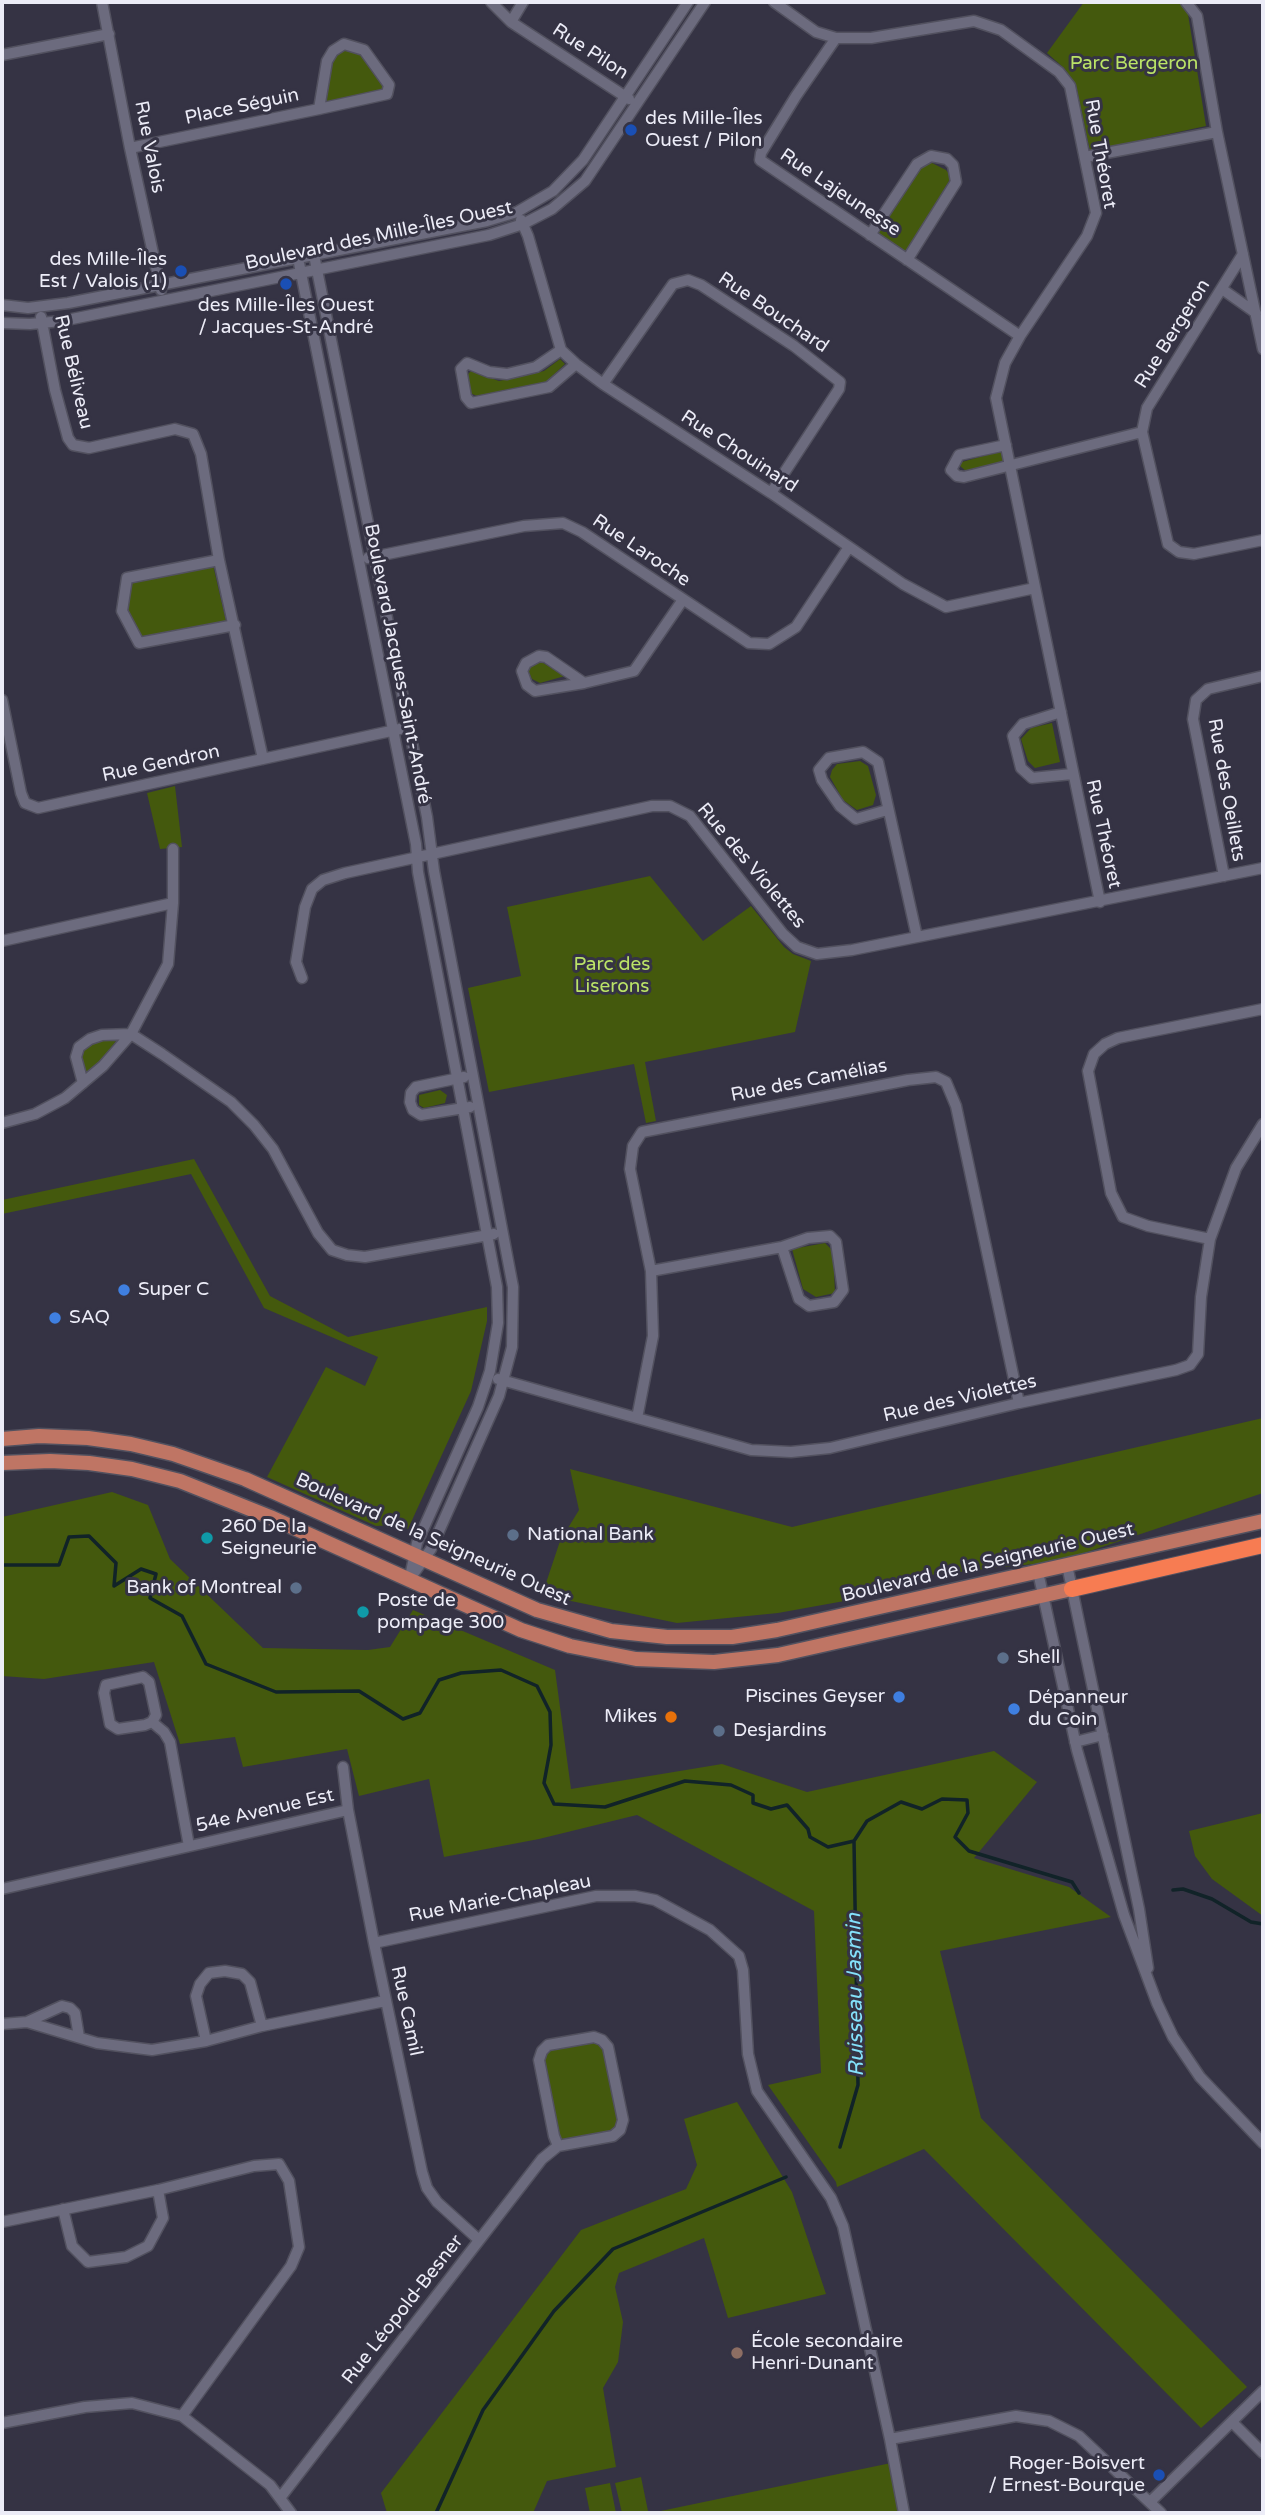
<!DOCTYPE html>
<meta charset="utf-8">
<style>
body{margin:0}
#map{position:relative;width:1265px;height:2515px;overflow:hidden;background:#353344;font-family:"Varela Round",sans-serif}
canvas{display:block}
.frame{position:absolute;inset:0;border:4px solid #ececf7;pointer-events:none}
</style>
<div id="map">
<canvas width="1265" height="2515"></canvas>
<div class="frame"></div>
</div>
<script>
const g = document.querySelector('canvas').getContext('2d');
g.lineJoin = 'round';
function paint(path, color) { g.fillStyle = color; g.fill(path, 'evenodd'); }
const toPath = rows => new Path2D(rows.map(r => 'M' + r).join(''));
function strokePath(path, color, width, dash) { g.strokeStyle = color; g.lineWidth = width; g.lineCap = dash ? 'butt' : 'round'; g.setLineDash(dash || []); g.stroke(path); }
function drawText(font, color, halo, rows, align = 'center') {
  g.font = font + ' "Varela Round",sans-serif'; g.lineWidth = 6; g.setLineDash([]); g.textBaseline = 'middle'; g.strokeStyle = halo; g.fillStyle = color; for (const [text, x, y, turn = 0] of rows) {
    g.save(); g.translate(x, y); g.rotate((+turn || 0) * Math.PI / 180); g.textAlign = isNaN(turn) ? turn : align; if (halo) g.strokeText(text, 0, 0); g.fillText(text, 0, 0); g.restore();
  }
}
paint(toPath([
 [1084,2,1182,2,1187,8,1206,126,1090,151,1076,85,1064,68,1047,53],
 [343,47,363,53,384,84,383,90,326,103,331,61],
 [930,162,946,170,950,175,949,181,906,252,878,233,919,168],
 [560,359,565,364,546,382,477,396,470,393,467,375,471,371,499,381,544,371],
 [1001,451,1004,461,966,471,960,466,962,462],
 [213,565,226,621,142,638,126,610,131,582],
 [540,661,565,676,540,683,532,679,528,670,532,665],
 [1052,723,1060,762,1035,768,1028,761,1021,739,1031,728],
 [860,761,868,766,876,795,873,805,857,810,843,800,830,777,832,770,837,764],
 [175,786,182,847,160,849,147,793],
 [650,876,703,941,751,906,784,947,793,954,811,961,795,1032,645,1062,656,1121,646,1123,634,1064,489,1092,468,988,521,976,507,907],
 [119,1037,100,1062,85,1077,79,1056,83,1049,90,1043],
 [440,1090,447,1095,445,1103,424,1108,419,1105,419,1095],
 [194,1159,270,1296,348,1337,487,1307,487,1321,471,1391,408,1529,395,1525,376,1526,267,1477,326,1367,365,1386,378,1357,264,1308,191,1174,2,1214,2,1200],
 [825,1243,833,1251,835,1293,816,1297,803,1289,792,1249],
 [1263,1418,1263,1493,1087,1552,1052,1562,930,1575,872,1596,778,1613,677,1623,542,1595,560,1541,579,1510,570,1469,792,1527],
 [112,1492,148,1505,170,1559,263,1648,368,1650,390,1647,413,1610,555,1670,571,1789,722,1764,807,1792,994,1751,1037,1782,974,1858,1069,1887,1111,1917,940,1951,981,2118,1247,2387,1201,2428,924,2149,837,2187,836,2182,768,2085,821,2073,814,1911,637,1815,539,1839,444,1857,429,1779,359,1796,347,1749,243,1767,235,1737,180,1744,154,1662,44,1679,2,1676,2,1517],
 [1263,1813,1263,1916,1212,1879,1195,1856,1189,1831],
 [602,2040,620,2130,558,2146,542,2051],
 [737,2102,792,2192,826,2294,728,2318,704,2238,619,2273,615,2287,623,2322,618,2362,603,2388,616,2467,547,2481,533,2513,387,2513,381,2493,581,2230,686,2189,697,2165,684,2119],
 [891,2463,902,2513,651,2513],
 [641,2477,648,2511,622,2513,615,2483],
 [610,2483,616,2513,590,2513,585,2488]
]), '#44590d');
strokePath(toPath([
 [2,1565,59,1565,69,1537,89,1536,116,1563,114,1586,141,1569,156,1574,150,1598,182,1616,206,1664,276,1692,359,1691,403,1719,420,1713,439,1680,461,1673,501,1670,537,1686,550,1712,551,1745,544,1783,554,1804,605,1807,685,1781,731,1785,753,1795,753,1803,771,1809,787,1805,808,1829,810,1837,828,1847,854,1841,867,1821,901,1802,922,1809,942,1799,967,1800,968,1813,955,1837,969,1851,1072,1882,1079,1893],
 [1173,1890,1183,1889,1212,1899,1251,1922,1263,1924],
 [840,2147,858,2085,854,1841],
 [436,2513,483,2410,554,2311,613,2249,786,2177]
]), '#112328', 3.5);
const minor = toPath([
 [102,2,130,148,161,290],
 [491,2,511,22,629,99],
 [774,2,816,32,836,38,871,38,974,21,1001,30,1059,72,1070,86,1096,213,1087,236,1020,336,1005,363,996,398,1100,902],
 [1186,2,1197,16,1217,132,1263,349],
 [511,22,523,2],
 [836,38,796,96,761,153,760,160,1020,336],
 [2,55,109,34],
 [130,148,319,109,387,94,389,85,364,50,344,44,333,51,327,61,319,109],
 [1085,157,1217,132],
 [521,220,528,236,561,350,576,364,603,384,771,493,903,584,946,607,1035,588],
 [870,235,917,164,931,156,947,159,953,165,956,182,907,260],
 [1243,254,1147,408,1142,432,1168,544,1179,552,1194,554,1263,540],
 [314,255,427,817,434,871,513,1287,512,1347,499,1396,431,1549,409,1580],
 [298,258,416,844,418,872,497,1287,498,1323,490,1371,478,1407,417,1543,410,1577],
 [1222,289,1256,313],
 [2,305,28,308,68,303,487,221,517,212,553,191,583,160,688,2],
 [41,317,55,390,68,438,73,445,89,448,175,429,193,434,201,454,219,560,263,759],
 [2,323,30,324,62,321,489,235,523,224,552,209,585,181,705,2],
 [561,350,536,367,507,374,489,372,467,363,461,369,466,397,471,403,549,387,576,364],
 [603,384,673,284,688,280,701,285,794,346,840,382,839,389,771,493],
 [1006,445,959,455,951,470,957,476,964,477,1142,432],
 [368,558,524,526,563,523,582,532,749,643,769,644,796,627,849,547],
 [219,560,127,578,122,611,139,643,235,625],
 [584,683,546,657,539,656,526,663,522,671,527,685,535,691,584,683,634,671,682,601],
 [2,700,21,793,25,803,38,808,400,729],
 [1061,712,1023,724,1013,736,1021,768,1032,778,1072,774],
 [887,810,856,819,840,806,822,780,819,770,829,758,863,752,878,762,917,937],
 [1224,876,1193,719,1196,700,1208,689,1263,676],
 [2,941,173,903],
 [302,978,296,962,305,907,312,889,323,880,345,873,652,806,670,806,690,816,783,934,797,947,817,954,852,950,1263,868],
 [464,1077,416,1087,411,1093,410,1102,413,1110,421,1115,470,1107],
 [83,1083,76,1057,79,1047,90,1039,102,1035,131,1034,162,1054,231,1102,254,1125,273,1149,318,1233,332,1250,347,1255,365,1257,494,1234],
 [2,1123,35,1114,65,1098,103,1066,131,1034,168,964,173,903,173,849],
 [1210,1239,1148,1226,1123,1217,1111,1193,1088,1071,1094,1054,1105,1044,1118,1038,1263,1009],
 [651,1271,782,1247,808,1238,830,1236,836,1242,843,1290,834,1302,809,1306,799,1299,782,1247],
 [498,1379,751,1450,791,1452,830,1448,1019,1403,1176,1370,1190,1365,1198,1354,1201,1297,1210,1239,1236,1168,1263,1124],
 [637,1418,653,1336,651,1271,630,1169,633,1146,642,1132,908,1080,936,1077,946,1082,956,1106,1019,1403],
 [1067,1565,1139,1909,1148,1968],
 [1038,1572,1077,1750,1124,1915,1157,2003,1173,2037,1200,2077,1263,2143],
 [143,1677,149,1682,156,1715,152,1722,145,1725,118,1729,110,1724,104,1693,106,1685,143,1677],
 [152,1722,164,1732,170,1742,189,1846],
 [1075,1742,1103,1735],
 [343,1767,348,1810,374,1943,422,2172,427,2188,437,2202,479,2240],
 [2,1889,348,1810],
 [374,1943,596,1896,635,1896,655,1900,710,1930,739,1956,743,1970,748,2054,757,2091,831,2198,843,2226,890,2439,904,2513],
 [27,2022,62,2006,70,2008,75,2013,79,2037],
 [2,2024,27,2022,97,2043,152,2050,206,2041,262,2026,385,2001],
 [594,2037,602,2040,608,2047,623,2120,620,2130,613,2136,558,2146,554,2136,539,2060,542,2051,548,2045,594,2037],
 [206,2041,196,1996,200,1984,209,1973,225,1971,242,1974,250,1982,262,2026],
 [63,2209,72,2246,88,2262,126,2257,148,2246,163,2218,158,2190],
 [2,2222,158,2190,254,2166,279,2164,289,2181,299,2247,291,2266,182,2416],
 [1232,2422,1263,2453],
 [2,2423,85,2407,132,2403,182,2416,270,2485,291,2513],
 [890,2439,1016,2416,1049,2421,1079,2436,1161,2513],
 [280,2498,542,2159,558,2146],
 [1150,2502,1263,2391]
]);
const major = toPath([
 [2,1439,39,1436,88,1438,131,1444,173,1454,245,1479,537,1610,611,1631,667,1637,732,1637,777,1630,1263,1521],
 [2,1463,50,1461,89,1463,132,1469,180,1481,270,1517,521,1630,570,1646,636,1659,714,1662,778,1655,1072,1589]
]);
const highway = toPath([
 [1072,1589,1263,1545]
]);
strokePath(minor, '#52515f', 13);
strokePath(major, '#52515f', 17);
strokePath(highway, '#52515f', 18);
strokePath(minor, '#6c6b7e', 10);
strokePath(major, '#bf7564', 14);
strokePath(highway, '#f77c52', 16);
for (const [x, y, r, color] of [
 [631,130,7,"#1a4fb4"],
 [181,271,7,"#1a4fb4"],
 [286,284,7,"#1a4fb4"],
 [124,1290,7,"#3f7fe0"],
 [55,1318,7,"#3f7fe0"],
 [513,1535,7,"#5c6f8a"],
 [207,1538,7,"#0f9aa8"],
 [296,1588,7,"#5c6f8a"],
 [363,1612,7,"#0f9aa8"],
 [1003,1658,7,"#5c6f8a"],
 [899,1697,7,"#3f7fe0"],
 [1014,1709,7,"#3f7fe0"],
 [671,1717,7,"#e8710a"],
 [719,1731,7,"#5c6f8a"],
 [737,2353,7,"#8d6e63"],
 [1159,2475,7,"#1a4fb4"]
]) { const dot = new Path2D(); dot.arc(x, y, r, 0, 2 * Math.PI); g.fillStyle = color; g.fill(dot); strokePath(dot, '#353344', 2.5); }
drawText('19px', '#ececf7', '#353344', [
 ["Rue Pilon",590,52,33],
 ["Place Séguin",242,107,-12],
 ["Rue Valois",149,147,79],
 ["Rue Théoret",1100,154,80],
 ["Rue Lajeunesse",840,193,34],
 ["Boulevard des Mille-Îles Ouest",379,236,-12],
 ["Rue Bouchard",773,313,34],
 ["Rue Bergeron",1173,334,-58],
 ["Rue Béliveau",73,372,77],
 ["Rue Chouinard",739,452,33],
 ["Rue Laroche",641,551,34],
 ["Boulevard Jacques-Saint-André",397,664,79],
 ["Rue Gendron",161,764,-12],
 ["Rue des Oeillets",1226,790,80],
 ["Rue Théoret",1103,834,78],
 ["Rue des Violettes",751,866,50],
 ["Rue des Camélias",809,1081,-11],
 ["Rue des Violettes",960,1399,-13],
 ["Boulevard de la Seigneurie Ouest",433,1540,24],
 ["Boulevard de la Seigneurie Ouest",988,1563,-13],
 ["54e Avenue Est",265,1811,-13],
 ["Rue Marie-Chapleau",500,1899,-11],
 ["Rue Camil",406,2011,78],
 ["Rue Léopold-Besner",403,2310,-52]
]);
drawText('19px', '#bbe367', '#353344', [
 ["Parc Bergeron",1134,64],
 ["Parc des",612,965],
 ["Liserons",612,987]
]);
drawText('19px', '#ececf7', '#353344', [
 ["des Mille-Îles",645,119],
 ["Ouest / Pilon",645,141],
 ["des Mille-Îles",167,260,"right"],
 ["Est / Valois (1)",167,282,"right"],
 ["des Mille-Îles Ouest",286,306,"center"],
 ["/ Jacques-St-André",286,328,"center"],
 ["Super C",138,1290],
 ["SAQ",69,1318],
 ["260 De la",221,1527],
 ["Seigneurie",221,1549],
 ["National Bank",527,1535],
 ["Bank of Montreal",282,1588,"right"],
 ["Poste de",377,1601],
 ["pompage 300",377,1623],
 ["Shell",1017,1658],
 ["Piscines Geyser",885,1697,"right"],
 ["Dépanneur",1028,1698],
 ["du Coin",1028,1720],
 ["Mikes",657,1717,"right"],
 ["Desjardins",733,1731],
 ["École secondaire",751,2342],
 ["Henri-Dunant",751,2364],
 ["Roger-Boisvert",1145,2464,"right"],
 ["/ Ernest-Bourque",1145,2486,"right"]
], 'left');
drawText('italic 21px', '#84e1fa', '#353344', [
 ["Ruisseau Jasmin",856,1995,-91]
]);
</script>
